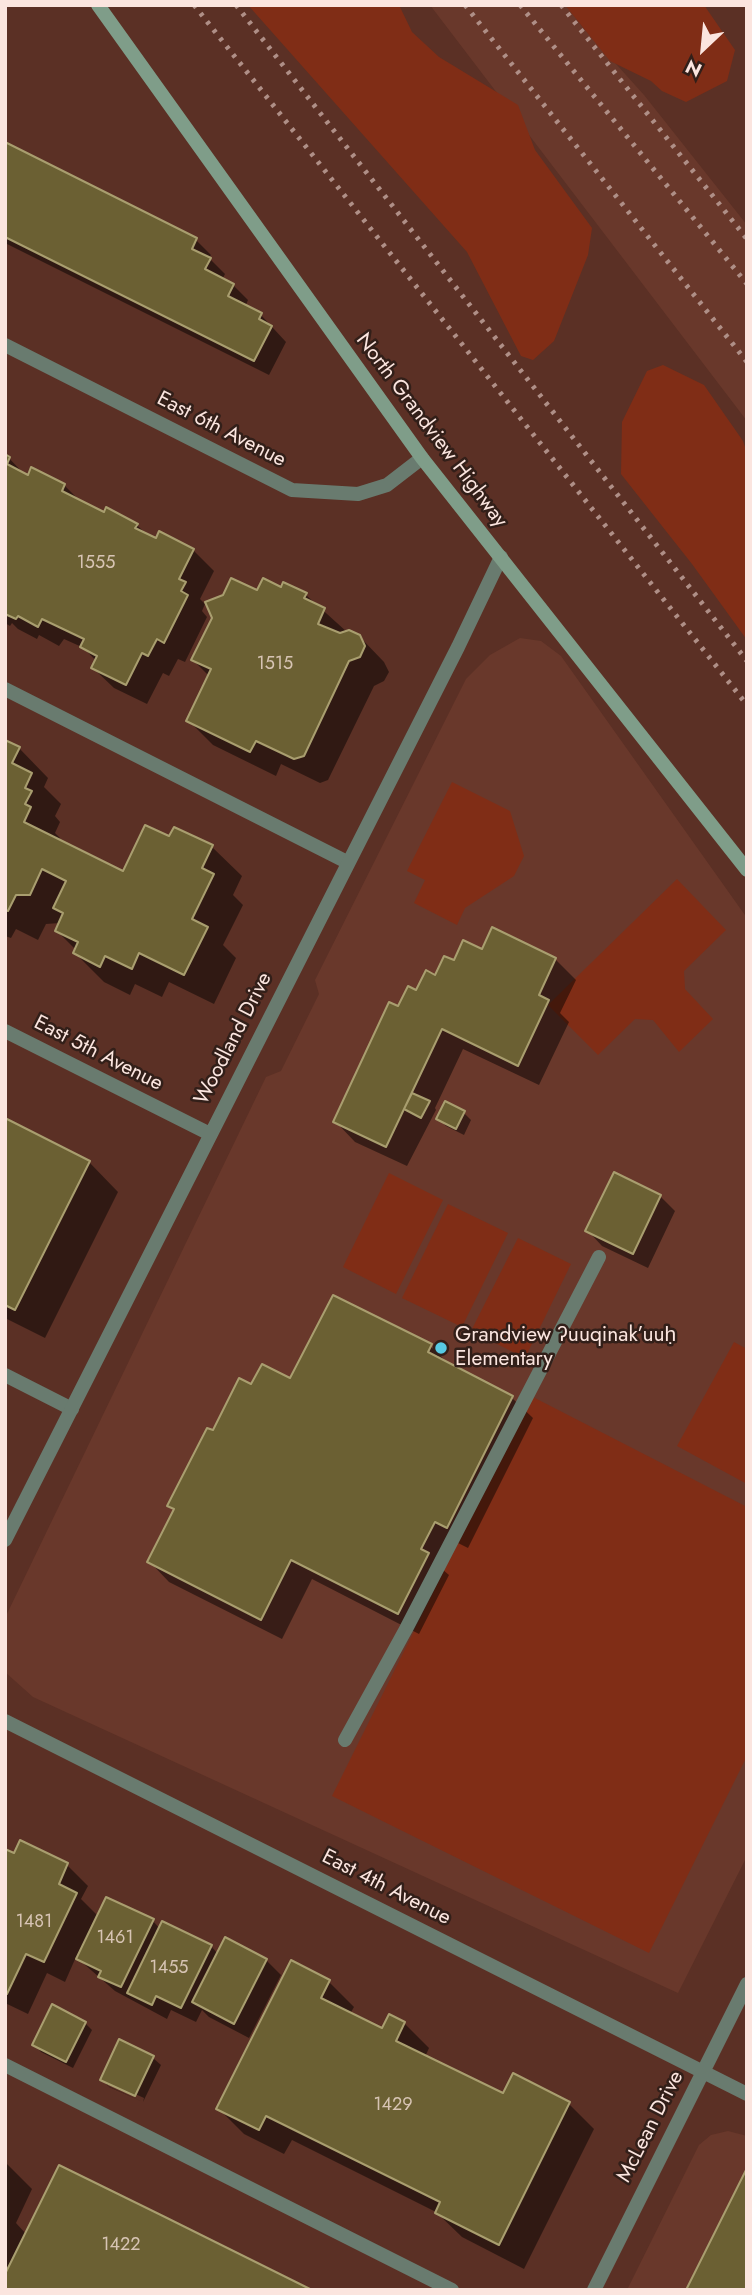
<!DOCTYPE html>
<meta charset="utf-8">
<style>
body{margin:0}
#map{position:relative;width:752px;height:2295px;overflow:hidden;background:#5b3025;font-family:Jost,sans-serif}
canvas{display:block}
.frame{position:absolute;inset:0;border:7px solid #fbe5df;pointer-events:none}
.north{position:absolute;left:668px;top:14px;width:70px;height:70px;-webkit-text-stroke:5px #321f19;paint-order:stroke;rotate:206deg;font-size:19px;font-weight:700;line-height:28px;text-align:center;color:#fbe5df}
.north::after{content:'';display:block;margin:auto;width:24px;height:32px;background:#fbe5df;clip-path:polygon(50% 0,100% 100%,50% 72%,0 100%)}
</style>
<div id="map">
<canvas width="752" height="2295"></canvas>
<div class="frame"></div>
<div class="north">N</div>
</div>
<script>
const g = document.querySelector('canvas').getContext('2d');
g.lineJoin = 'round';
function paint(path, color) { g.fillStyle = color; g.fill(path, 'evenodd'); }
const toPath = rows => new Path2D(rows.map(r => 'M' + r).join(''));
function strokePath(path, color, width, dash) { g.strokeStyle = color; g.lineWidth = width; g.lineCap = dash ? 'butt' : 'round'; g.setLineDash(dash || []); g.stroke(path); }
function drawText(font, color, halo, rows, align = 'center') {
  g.font = font + ' Jost,sans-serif'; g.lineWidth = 5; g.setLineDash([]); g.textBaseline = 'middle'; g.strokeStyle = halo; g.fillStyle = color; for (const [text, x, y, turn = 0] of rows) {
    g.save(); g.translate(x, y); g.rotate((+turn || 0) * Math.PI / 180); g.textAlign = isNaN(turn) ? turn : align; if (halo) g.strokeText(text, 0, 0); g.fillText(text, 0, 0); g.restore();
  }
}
paint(toPath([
 [430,5,566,5,581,25,644,95,747,225,747,421],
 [520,638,541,641,561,656,747,918,747,1856,678,1993,33,1697,5,1672,5,1618,266,1077,281,1071,319,994,315,980,466,679,490,655],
 [728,2131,747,2136,747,2290,627,2290,699,2145,711,2135]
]), '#69382b');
paint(toPath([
 [248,5,399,5,412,32,439,57,518,105,535,150,592,228,588,255,554,341,533,360,521,356,467,252],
 [565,5,704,5,735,50,727,81,686,102,662,91,651,81,610,61],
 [663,365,704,385,743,441,747,453,747,640,692,564,621,474,622,422,647,371],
 [452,782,510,811,524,856,514,876,465,908,457,925,414,903,425,880,407,871],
 [677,879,726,930,684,971,685,989,713,1019,679,1052,653,1020,635,1019,598,1055,548,1005],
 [389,1173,443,1200,396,1294,343,1267],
 [448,1204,508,1233,462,1327,402,1298],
 [518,1238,571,1264,525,1358,471,1331],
 [734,1342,747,1349,747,1484,677,1446],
 [531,1396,747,1507,747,1756,649,1953,332,1796]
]), '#802d16');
paint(toPath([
 [5,144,196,240,211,255,209,258,225,274,222,280,233,285,248,300,245,307,261,315,286,342,269,375,5,243],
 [5,454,28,478,64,485,83,504,137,525,147,535,193,550,214,571,200,599,205,604,202,611,207,617,185,662,178,659,169,676,163,673,147,704,114,688,93,668,96,661,84,648,64,639,59,646,39,635,37,639,18,629,12,623,10,626,5,623],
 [281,589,306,595,347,632,359,636,384,662,389,672,384,681,374,686,328,780,320,783,281,764,276,776,213,745,188,720,209,676,193,660,258,592],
 [5,742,19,748,48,778,44,787,61,804,55,816,60,822,55,833,60,838,58,841,124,873,170,839,175,829,212,847,242,876,233,895,243,905,223,945,236,958,214,1004,169,982,162,997,135,984,130,995,104,982,75,953,76,950,57,931,60,923,46,924,38,940,16,929,11,938,5,936],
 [483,951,555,959,576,980,560,1013,569,1022,539,1085,463,1049,435,1108,436,1110,407,1166,355,1142,335,1121,399,1009,455,963],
 [464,1113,471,1120,464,1135,446,1126,439,1119],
 [5,1120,89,1162,118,1192,45,1338,5,1318],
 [660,1196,675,1211,648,1268,602,1246,588,1231],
 [430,1346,451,1366,512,1398,533,1418,468,1548,456,1542,442,1569,449,1575,419,1634,312,1579,282,1639,169,1582,149,1561,175,1511,169,1506,214,1432,252,1386,291,1381],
 [5,1850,15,1855,67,1865,88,1886,81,1899,98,1916,153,1921,160,1929,211,1946,218,1954,266,1960,281,1975,249,2038,209,2017,202,2010,196,2022,171,2010,167,2019,115,1991,76,1957,65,1982,47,1973,28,2014,5,2003],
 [329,1982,354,2007,350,2014,382,2031,390,2016,404,2023,429,2048,425,2057,503,2096,514,2076,569,2104,594,2129,524,2269,462,2237,436,2212,292,2140,284,2154,244,2134,219,2109],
 [85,2023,92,2030,73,2068,41,2052,34,2044],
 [120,2042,153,2058,161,2065,143,2102,109,2087,102,2079],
 [108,2082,144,2098,143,2102,108,2086],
 [5,2162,32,2189,16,2223,27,2235,5,2290]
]), '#0007');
const building = toPath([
 [5,142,197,238,192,249,211,258,205,269,234,284,228,296,262,313,259,319,272,326,254,361,5,237,5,142],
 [5,454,10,457,7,464,28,475,31,467,65,484,62,491,104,512,106,507,138,524,135,528,156,538,159,531,194,549,179,579,186,582,181,591,188,595,164,643,157,639,148,656,142,653,126,685,91,668,97,656,80,647,84,639,42,619,38,627,18,616,16,619,5,614,5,454],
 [231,578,257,590,263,578,281,587,283,582,307,593,304,598,325,608,318,624,340,633,349,630,360,635,365,646,360,657,349,661,304,756,294,759,256,741,250,752,186,721,211,669,191,660,212,618,205,602,223,595,231,578],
 [5,740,20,747,12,763,32,773,25,788,32,791,25,804,31,807,24,822,123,871,145,825,169,836,174,827,213,845,202,868,214,874,192,919,208,927,184,975,139,953,132,969,105,956,100,967,73,953,78,942,55,931,63,913,53,908,66,881,42,869,30,895,16,895,8,911,5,910,5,740],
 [492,927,556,958,539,995,549,1000,518,1066,442,1029,386,1147,333,1122,389,1002,398,1006,408,986,416,990,426,970,435,975,444,956,454,960,463,940,482,949,492,927],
 [412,1093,430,1101,421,1118,404,1109,412,1093],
 [445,1101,465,1111,456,1129,436,1119,445,1101],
 [5,1118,90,1161,15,1310,5,1305,5,1118],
 [614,1172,661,1195,633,1254,585,1231,614,1172],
 [333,1295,432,1344,428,1352,513,1396,447,1528,435,1522,421,1549,429,1553,398,1614,291,1560,261,1620,147,1562,174,1509,167,1506,207,1428,213,1430,239,1378,251,1384,262,1364,290,1378,333,1295],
 [20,1840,68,1863,59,1884,77,1893,44,1962,26,1954,7,1994,5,1994,5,1849,14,1853,20,1840],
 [106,1897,154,1919,121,1987,98,1977,101,1971,76,1959,106,1897],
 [162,1921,212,1945,181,2008,156,1996,152,2005,127,1993,162,1921],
 [225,1937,267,1959,234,2024,192,2002,225,1937],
 [291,1960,330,1980,321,1998,382,2028,389,2014,405,2022,396,2041,503,2093,513,2073,570,2102,499,2245,435,2213,440,2202,266,2116,259,2130,216,2109,291,1960],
 [52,2004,86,2022,66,2062,32,2045,52,2004],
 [119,2039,154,2056,135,2096,100,2080,119,2039],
 [59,2165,165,2217,312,2290,5,2290,5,2274,59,2165],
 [747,2168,747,2290,686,2290,747,2168]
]);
paint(building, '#6b6033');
strokePath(building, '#a99e6f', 2);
strokePath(toPath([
 [5,689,347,862],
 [5,1375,72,1409],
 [345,1740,406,1629,599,1257],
 [5,2065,452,2290]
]), '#697b6f', 14);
strokePath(toPath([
 [5,345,292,490,358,494,387,485,422,458],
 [5,1031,210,1134],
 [5,1540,458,647,501,557],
 [5,1721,747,2094],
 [594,2290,747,1984]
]), '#697b6f', 14);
strokePath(toPath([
 [98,5,422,458,747,870]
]), '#7f9d89', 14);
strokePath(toPath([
 [194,5,747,705],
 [236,5,747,661],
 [465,5,747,362],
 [520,5,747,284],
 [561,5,747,239]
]), '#af8f87', 5, [3.5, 7]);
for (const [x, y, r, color] of [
 [441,1348,7,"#58c9e3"]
]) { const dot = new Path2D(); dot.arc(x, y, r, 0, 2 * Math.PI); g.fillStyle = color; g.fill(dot); strokePath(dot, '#321f19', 2.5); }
drawText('18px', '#d7c4b4', null, [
 ["1555",96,564],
 ["1515",275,665],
 ["1481",34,1923],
 ["1461",115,1939],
 ["1455",169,1969],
 ["1429",393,2106],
 ["1422",121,2246]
]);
drawText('21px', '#fbe5df', '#321f19', [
 ["East 6th Avenue",221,430,27],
 ["North Grandview Highway",431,431,53],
 ["Woodland Drive",234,1039,-63],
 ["East 5th Avenue",98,1054,27],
 ["East 4th Avenue",386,1888,27],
 ["McLean Drive",651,2127,-63]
]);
drawText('21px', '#fbe5df', '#321f19', [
 ["Grandview ʔuuqinak’uuḥ",455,1336],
 ["Elementary",455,1360]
], 'left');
</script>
